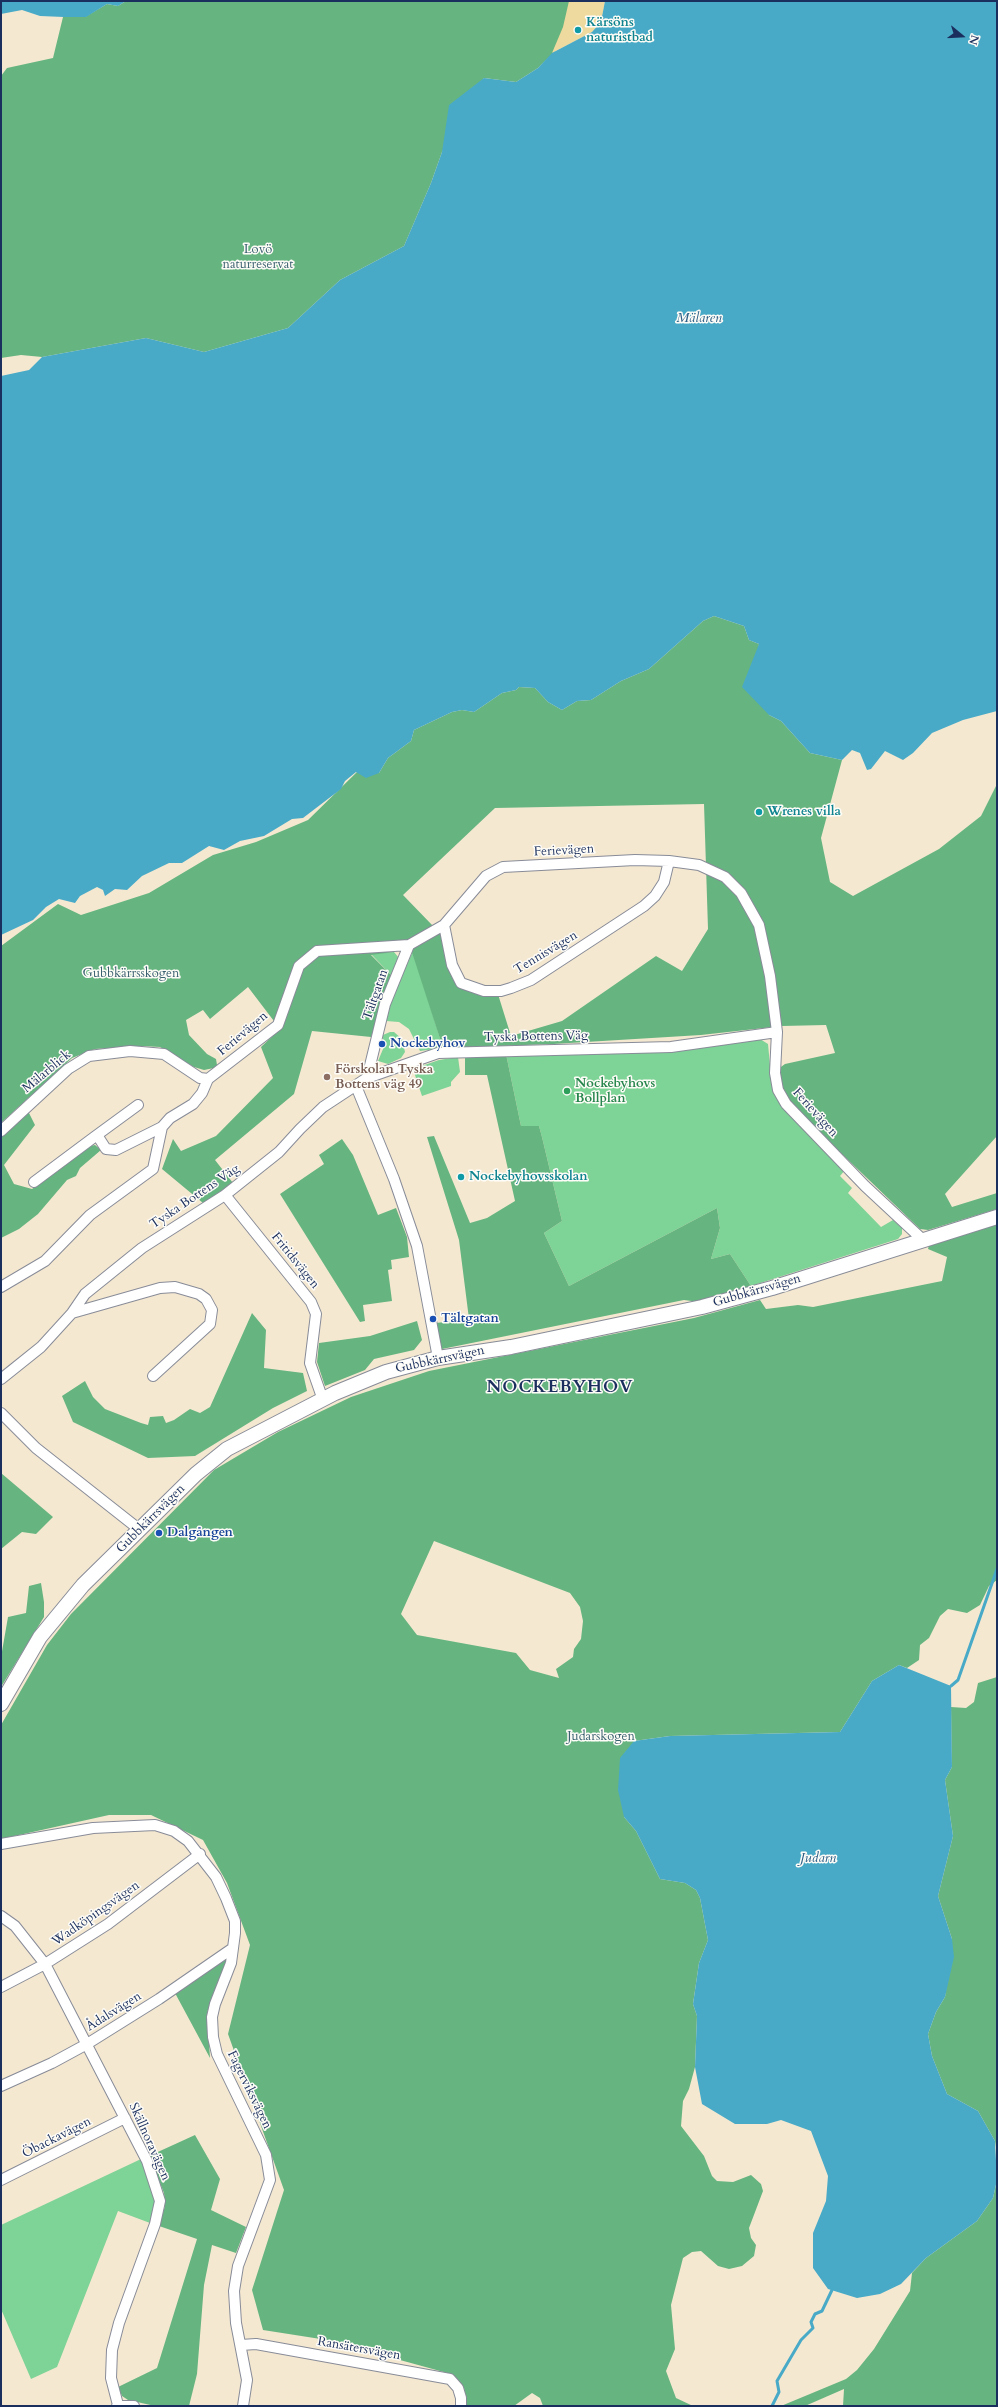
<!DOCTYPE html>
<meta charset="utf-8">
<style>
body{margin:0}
#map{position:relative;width:998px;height:2407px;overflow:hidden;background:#f5e8d1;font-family:Cardo,serif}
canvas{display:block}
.frame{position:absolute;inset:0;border:2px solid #1b2f5e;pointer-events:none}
.north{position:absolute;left:942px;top:16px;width:40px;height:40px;-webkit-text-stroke:3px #fdfcf7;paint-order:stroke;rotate:108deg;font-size:11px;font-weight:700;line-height:16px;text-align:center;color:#1b2f5e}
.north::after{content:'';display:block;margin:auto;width:14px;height:18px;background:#1b2f5e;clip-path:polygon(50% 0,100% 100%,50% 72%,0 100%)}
</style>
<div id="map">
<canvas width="998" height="2407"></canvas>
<div class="frame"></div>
<div class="north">N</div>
</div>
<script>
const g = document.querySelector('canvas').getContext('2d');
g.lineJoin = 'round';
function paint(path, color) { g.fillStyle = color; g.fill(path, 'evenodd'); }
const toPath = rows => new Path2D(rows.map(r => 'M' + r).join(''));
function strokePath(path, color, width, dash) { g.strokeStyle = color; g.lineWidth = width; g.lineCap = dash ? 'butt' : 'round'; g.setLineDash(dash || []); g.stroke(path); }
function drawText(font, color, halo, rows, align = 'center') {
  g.font = font + ' Cardo,serif'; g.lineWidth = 3; g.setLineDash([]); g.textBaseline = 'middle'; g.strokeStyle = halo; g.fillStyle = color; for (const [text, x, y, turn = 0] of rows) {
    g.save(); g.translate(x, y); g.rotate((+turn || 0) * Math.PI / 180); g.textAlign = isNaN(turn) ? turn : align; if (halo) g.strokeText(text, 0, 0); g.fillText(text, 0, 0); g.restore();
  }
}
paint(toPath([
 [413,951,443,1048,420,1051,409,1029,399,1022,386,1021,389,1004],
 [394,952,399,958,392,976,371,954],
 [390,1032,394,1032,402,1039,405,1052,401,1058,388,1064,378,1061,386,1042,383,1040,383,1035],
 [760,1039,768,1044,772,1087,783,1108,845,1170,840,1176,852,1188,848,1193,881,1227,893,1220,902,1228,902,1234,898,1239,751,1286,730,1254,711,1259,720,1228,717,1208,569,1286,544,1233,562,1221,542,1137,539,1126,521,1126,506,1054],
 [458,1057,460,1072,451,1082,451,1086,422,1096,413,1069,439,1060],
 [141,2159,155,2194,155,2208,150,2223,118,2211,57,2367,31,2379,1,2309,1,2225]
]), '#7ed397');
paint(toPath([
 [126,1,605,1,538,68,516,82,484,78,442,152,431,183,404,246,340,280,288,328,204,352,146,338,42,357,21,355,1,358,1,76,7,68,53,58,63,17,85,17,107,4,118,6],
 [714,616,744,626,749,640,759,644,758,651,769,715,781,721,810,753,842,760,821,838,830,882,853,896,939,849,981,816,997,784,997,1136,945,1194,952,1207,997,1193,997,1209,928,1230,920,1229,791,1105,780,1082,778,1069,785,1064,835,1053,826,1025,782,1026,701,1035,553,1044,443,1048,408,940,394,952,371,955,392,976,371,1037,312,1031,294,1094,215,1160,233,1183,203,1203,162,1169,173,1139,181,1151,216,1136,273,1078,261,1047,280,1029,248,987,210,1019,203,1010,186,1020,189,1035,207,1054,216,1059,217,1065,214,1068,204,1070,194,1067,160,1047,142,1046,95,1049,72,1058,1,1123,1,946,58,904,81,915,149,893,213,855,256,842,308,820,357,772,379,773,388,758,411,741,414,730,452,712,462,710,474,712,502,693,516,690,519,687,535,688,548,702,562,710,577,701,591,700,621,681,649,669,703,621],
 [704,804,708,929,682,971,656,956,562,1021,511,1036,497,991,461,983,440,923,434,927,403,895,495,808],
 [506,1054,521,1126,539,1126,542,1137,562,1221,544,1233,569,1286,717,1208,720,1228,711,1259,730,1254,751,1286,699,1302,684,1300,442,1349,438,1345,436,1323,469,1319,459,1240,427,1137,434,1136,470,1223,487,1218,515,1201,487,1075,465,1075,465,1056],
 [28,1111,35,1125,4,1165,14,1184,32,1189,90,1146,95,1145,101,1150,80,1168,76,1176,67,1180,38,1214,19,1229,1,1238,1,1136],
 [342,1139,353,1155,378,1215,396,1208,407,1237,409,1257,391,1260,392,1269,388,1270,392,1301,363,1305,365,1321,360,1322,280,1194,324,1164,319,1155],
 [997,1224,997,1580,989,1586,980,1605,967,1613,948,1609,940,1616,929,1638,920,1645,919,1660,907,1668,899,1665,872,1681,840,1732,670,1736,634,1741,624,1817,636,1831,660,1879,685,1883,696,1890,700,1898,708,1940,699,1963,693,2004,697,2016,695,2067,689,2089,683,2101,681,2126,704,2156,712,2176,717,2181,733,2182,751,2175,761,2184,763,2191,749,2228,751,2238,756,2245,754,2256,742,2266,729,2269,718,2266,701,2251,692,2252,683,2258,671,2305,675,2349,666,2371,676,2398,693,2406,543,2406,540,2398,532,2393,514,2406,466,2406,464,2388,451,2374,327,2340,263,2330,252,2290,284,2190,228,2034,250,1945,227,1883,203,1840,151,1815,109,1815,1,1839,1,1725,47,1645,71,1614,214,1470,278,1432,351,1397,429,1371,694,1318,760,1300,766,1309,798,1305,813,1307,942,1281,947,1257,928,1249,929,1245],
 [434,1541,570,1593,580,1607,583,1621,581,1639,574,1649,573,1657,556,1669,559,1678,530,1670,516,1653,417,1635,401,1614],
 [252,1313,266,1330,264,1368,303,1373,307,1391,273,1408,195,1456,148,1458,73,1422,62,1396,85,1381,93,1397,105,1409,141,1423,148,1425,150,1417,163,1416,166,1423,174,1420,190,1409,200,1413,210,1407],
 [417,1321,422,1340,414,1350,374,1359,365,1370,325,1386,317,1362,319,1343,370,1336],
 [1,1473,53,1517,36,1534,22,1532,1,1549],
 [41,1583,44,1602,44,1617,1,1687,1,1657,8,1617,26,1613,29,1586],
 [997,1677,997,2154,995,2141,978,2111,947,2094,932,2056,928,2034,936,2012,945,1997,952,1939,938,1896,953,1836,945,1780,952,1767,951,1707,966,1708,974,1702,978,1683],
 [225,1958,227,1959,207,2013,210,2058,175,1993],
 [195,2135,220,2179,211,2210,246,2227,236,2253,212,2245,204,2285,197,2374,189,2406,155,2406,128,2400,122,2396,118,2387,157,2368,197,2239,159,2226,165,2206,164,2193,149,2156],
 [997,2180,997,2406,843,2406,844,2389,805,2406,781,2406,846,2379,857,2370,874,2349,910,2291,912,2273,926,2258,977,2221,993,2198]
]), '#66b580');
paint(toPath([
 [569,1,605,1,601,22,592,32,552,53,563,27]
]), '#eeda9e');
paint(toPath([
 [1,1,126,1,118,6,107,4,86,17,64,17,40,16,22,10,1,14],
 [605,1,997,1,997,711,963,720,932,733,913,753,903,760,885,751,871,769,867,770,860,753,852,750,842,760,810,753,781,721,769,715,742,687,759,644,749,640,744,626,714,616,703,621,649,669,621,681,591,700,577,701,562,710,548,702,535,688,519,687,516,690,502,693,474,712,462,710,452,712,414,730,411,741,388,758,379,773,366,778,356,772,345,781,341,789,303,818,292,819,264,836,240,841,224,850,209,846,182,863,169,863,142,876,127,890,115,889,105,896,103,890,97,887,80,896,75,903,59,899,46,907,33,920,1,935,1,376,29,370,42,357,146,338,204,352,288,328,340,280,404,246,431,183,442,152,449,105,484,78,516,82,538,68,552,53,592,32,601,22],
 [899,1665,951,1686,952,1767,945,1780,953,1836,938,1896,952,1939,954,1957,945,1997,936,2012,928,2034,932,2056,947,2094,978,2111,995,2141,997,2180,993,2198,977,2221,926,2258,901,2284,880,2294,857,2298,828,2289,813,2268,813,2233,826,2201,828,2176,811,2131,781,2120,767,2124,735,2124,702,2104,695,2067,697,2016,693,2004,699,1963,708,1940,700,1898,696,1890,685,1883,660,1879,636,1831,624,1817,618,1790,620,1758,634,1741,670,1736,840,1732,872,1681]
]), '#48aac7');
strokePath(toPath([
 [951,1686,958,1680,997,1569],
 [772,2406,779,2392,777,2381,801,2340,813,2328,811,2322,815,2314,822,2311,832,2290]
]), '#48aac7', 3);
const street = toPath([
 [444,925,452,965,461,983,484,991,501,991,511,988,531,980,644,906,655,896,664,882,669,861],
 [367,1078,385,1004,409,945],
 [356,1086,394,1179,417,1246,438,1358],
 [138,1105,97,1135,106,1149,116,1150,162,1127,170,1118,193,1104,202,1093,208,1079,278,1025,299,966,317,951,409,945,444,925,486,876,503,867,635,860,669,861,699,865,725,877,741,893,759,925,770,976,777,1032,775,1073,778,1090,786,1104,865,1186,923,1240],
 [1,1131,68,1069,89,1056,130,1051,164,1054,200,1078,208,1079],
 [34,1182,97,1135],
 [225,1195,311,1302,316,1314,310,1363,323,1400],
 [1,1287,45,1261,90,1215,153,1169,162,1127],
 [72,1313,160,1288,175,1287,199,1294,206,1299,212,1310,210,1324,153,1376],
 [1,1379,41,1347,72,1313,85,1294,142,1248,225,1195,279,1152,300,1129,323,1107,367,1078,438,1053,671,1047,777,1032],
 [1,1413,36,1448,140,1530],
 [1,1844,93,1828,155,1825,174,1831,188,1841,216,1877,226,1898,235,1921,235,1933,231,1963,215,2004,212,2017,213,2037,217,2054,266,2155,270,2180,238,2266,234,2291,236,2323,247,2380,243,2406],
 [1,1916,15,1926,45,1964,147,2161,160,2201,155,2224,119,2323,112,2350,111,2378,118,2405],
 [1,1987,45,1964,108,1924,200,1854],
 [1,2086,52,2063,87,2044,159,1999,233,1948],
 [1,2180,125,2118],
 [241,2345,256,2344,450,2379,458,2388,461,2398,461,2406],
 [117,2406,134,2406]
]);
const secondary = toPath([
 [1,1704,40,1637,83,1585,196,1474,227,1449,335,1393,386,1372,438,1358,511,1347,702,1307,772,1288,997,1217]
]);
strokePath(street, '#888c98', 12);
strokePath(secondary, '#888c98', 16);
strokePath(street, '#fff', 10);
strokePath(secondary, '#fff', 14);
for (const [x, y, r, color] of [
 [578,30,4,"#0f9aa8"],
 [759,812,4,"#0f9aa8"],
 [382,1044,4,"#1a4fb4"],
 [327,1077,4,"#8d6e63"],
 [567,1091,4,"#2e9e5b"],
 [461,1177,4,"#0f9aa8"],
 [433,1319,4,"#1a4fb4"],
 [159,1533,4,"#1a4fb4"]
]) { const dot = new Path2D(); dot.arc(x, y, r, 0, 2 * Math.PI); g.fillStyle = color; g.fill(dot); strokePath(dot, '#fdfcf7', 1.5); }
drawText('bold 13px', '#0d838f', '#fdfcf7', [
 ["Kärsöns",586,23],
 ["naturistbad",586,38],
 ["Wrenes villa",767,812],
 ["Nockebyhovsskolan",469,1177]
], 'left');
drawText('13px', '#39606f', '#fdfcf7', [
 ["Lovö",258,250],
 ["naturreservat",258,265],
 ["Gubbkärrsskogen",131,974],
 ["Judarskogen",601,1737]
]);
drawText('13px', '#1b2f5e', '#fdfcf7', [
 ["Ferievägen",564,851,-3],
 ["Tennisvägen",546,953,-31],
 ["Tältgatan",376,995,-71],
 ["Ferievägen",243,1034,-40],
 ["Tyska Bottens Väg",536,1037,-1],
 ["Mälarblick",47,1072,-40],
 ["Ferievägen",815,1113,48],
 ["Tyska Bottens Väg",195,1197,-34],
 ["Fritidsvägen",295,1261,51],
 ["Gubbkärrsvägen",757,1291,-16],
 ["Gubbkärrsvägen",440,1360,-12],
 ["Gubbkärrsvägen",151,1519,-45],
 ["Wadköpingsvägen",96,1914,-35],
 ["Ådalsvägen",114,2012,-32],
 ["Fagerviksvägen",249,2090,64],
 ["Öbackavägen",57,2138,-27],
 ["Skällnoravägen",149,2142,66],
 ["Ransätersvägen",359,2349,10]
]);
drawText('bold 13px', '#164399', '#fdfcf7', [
 ["Nockebyhov",390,1044],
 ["Tältgatan",441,1319],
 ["Dalgången",167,1533]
], 'left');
drawText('bold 13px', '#785e54', '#fdfcf7', [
 ["Förskolan Tyska",335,1070],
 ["Bottens väg 49",335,1085]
], 'left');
drawText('bold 13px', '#27864d', '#fdfcf7', [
 ["Nockebyhovs",575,1084],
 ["Bollplan",575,1099]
], 'left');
drawText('italic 14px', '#2d6088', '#fdfcf7', [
 ["Mälaren",699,319],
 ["Judarn",818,1859]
]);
g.letterSpacing = '1px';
drawText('bold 17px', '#1b2f5e', '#fdfcf7', [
 ["NOCKEBYHOV",560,1388]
]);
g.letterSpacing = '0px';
</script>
